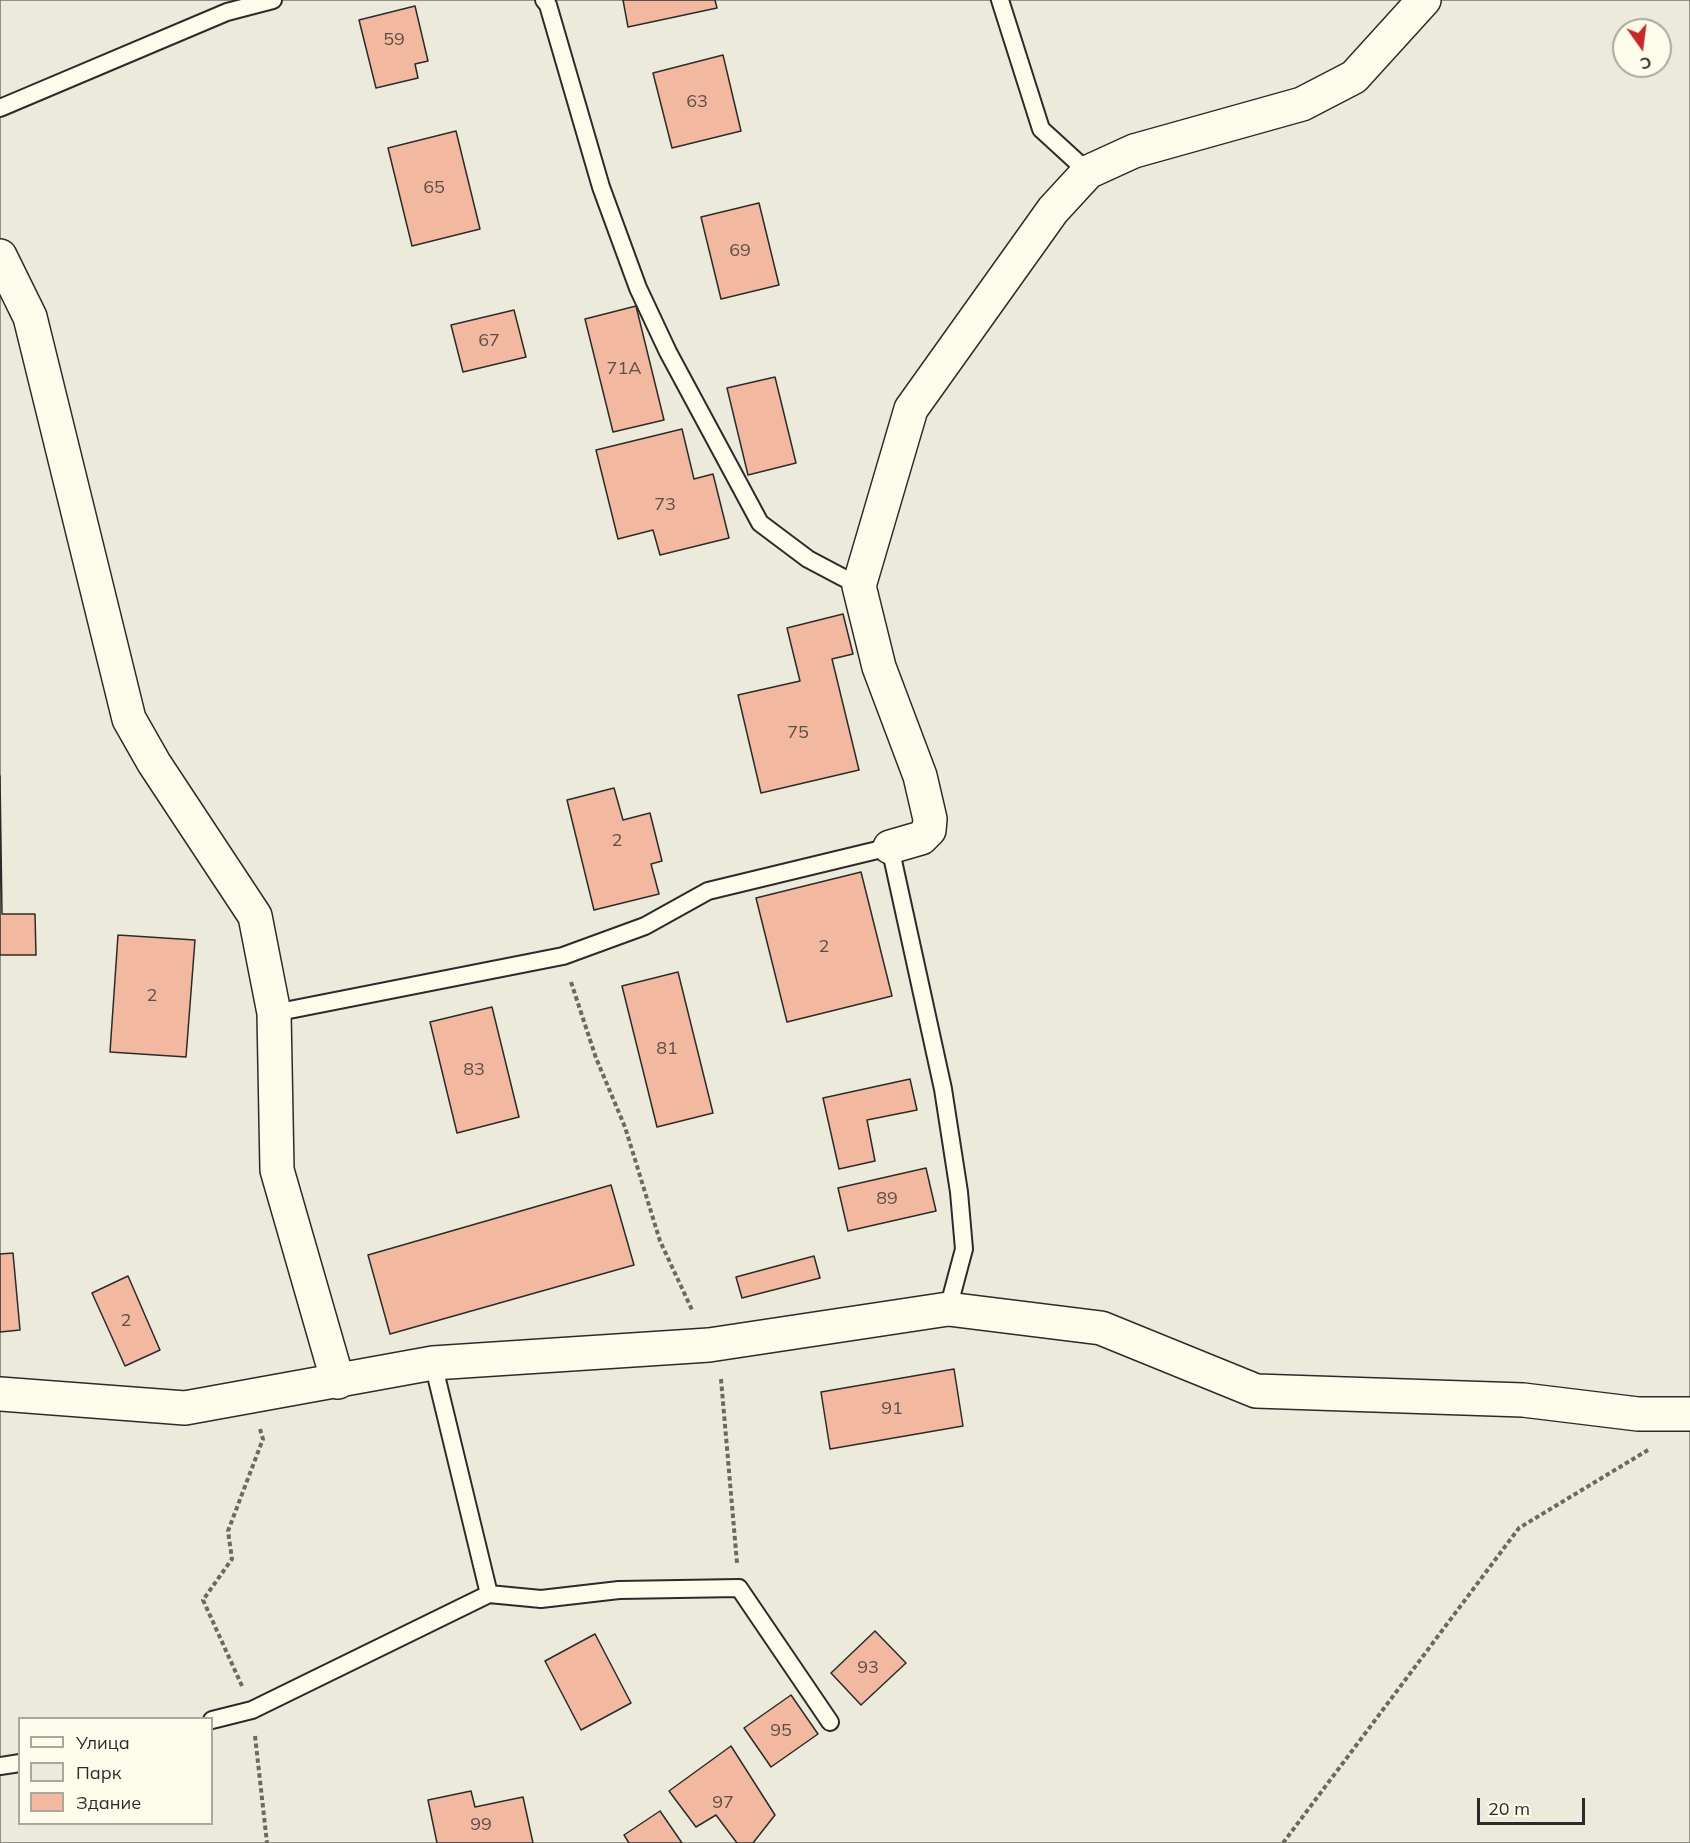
<!DOCTYPE html>
<meta charset="utf-8">
<style>
body{margin:0}
#map{position:relative;width:1690px;height:1843px;overflow:hidden;background:#fdfbea;font-family:Mulish,sans-serif}
canvas{display:block}
.legend{position:absolute;left:18px;top:1717px;width:195px;height:108px;box-sizing:border-box;background:#fdfbea;border:2px solid #a9a89e;margin:0;padding:8px 10px;list-style:none;font-size:18px;color:#2b2b2b}
.legend li{display:flex;align-items:center;gap:12px;height:30px}
.legend b{width:30px;border:2px solid #a9a89e}
.north{position:absolute;left:1612px;top:18px;width:60px;height:60px;box-sizing:border-box;background:#fdfbea;border:2px solid #a9a89e;border-radius:50%;rotate:166deg;font-size:16px;font-weight:700;line-height:24px;text-align:center;color:#2b2b2b}
.north::after{content:'';display:block;margin:auto;width:21px;height:27px;background:#c62828;clip-path:polygon(50% 0,100% 100%,50% 72%,0 100%)}
.scale{position:absolute;left:1477px;top:1798px;width:108px;height:27px;box-sizing:border-box;border:3px solid #2b2b2b;border-top:0;padding-left:8px;font-size:18px;line-height:21px;white-space:nowrap;color:#2b2b2b;-webkit-text-stroke:4px #fdfbea;paint-order:stroke}
</style>
<div id="map">
<canvas width="1690" height="1843"></canvas>
<ul class="legend">
<li><b style="height:8px;background:#fdfbea"></b>Улица</li>
<li><b style="height:16px;background:#ecebdb"></b>Парк</li>
<li><b style="height:16px;background:#f2b8a0"></b>Здание</li>
</ul>
<div class="north">С</div>
<div class="scale">20 m</div>
</div>
<script>
const g = document.querySelector('canvas').getContext('2d');
g.lineJoin = 'round';
function paint(path, color) { g.fillStyle = color; g.fill(path, 'evenodd'); }
const toPath = rows => new Path2D(rows.map(r => 'M' + r).join(''));
function strokePath(path, color, width, dash) { g.strokeStyle = color; g.lineWidth = width; g.lineCap = dash ? 'butt' : 'round'; g.setLineDash(dash || []); g.stroke(path); }
function drawText(font, color, halo, rows, align = 'center') {
  g.font = font + ' Mulish,sans-serif'; g.lineWidth = 4.5; g.setLineDash([]); g.textBaseline = 'middle'; g.strokeStyle = halo; g.fillStyle = color; for (const [text, x, y, turn = 0] of rows) {
    g.save(); g.translate(x, y); g.rotate((+turn || 0) * Math.PI / 180); g.textAlign = isNaN(turn) ? turn : align; if (halo) g.strokeText(text, 0, 0); g.fillText(text, 0, 0); g.restore();
  }
}
const green = toPath([
 [0,0,1690,0,1690,1843,0,1843,0,0],
 [1624,30,1660,30,1660,66,1624,66,1624,30],
 [20,1718,212,1718,212,1824,20,1824,20,1718]
]);
paint(green, '#ecebdb');
strokePath(green, '#74746e', 1.5);
const building = toPath([
 [623,0,715,0,717,8,628,27,623,0],
 [415,6,428,61,415,64,418,78,376,88,359,20,415,6],
 [723,55,741,131,672,148,653,73,723,55],
 [456,131,480,229,412,246,388,148,456,131],
 [759,203,779,285,721,299,701,217,759,203],
 [636,306,664,420,613,432,585,319,636,306],
 [514,310,526,357,463,372,451,325,514,310],
 [775,377,796,463,748,475,727,388,775,377],
 [682,429,694,479,713,474,729,538,660,555,653,530,618,539,596,450,682,429],
 [843,614,853,654,832,659,859,770,761,793,738,695,800,681,787,628,843,614],
 [0,776,2,914,35,914,36,955,0,955,0,776],
 [614,788,623,820,650,813,662,861,651,864,659,894,594,910,567,800,614,788],
 [861,872,892,996,787,1022,756,898,861,872],
 [118,935,195,940,186,1057,110,1052,118,935],
 [678,972,713,1113,657,1127,622,986,678,972],
 [492,1007,519,1117,457,1133,430,1022,492,1007],
 [910,1079,917,1110,867,1120,875,1161,839,1169,823,1098,910,1079],
 [926,1168,936,1211,848,1231,838,1188,926,1168],
 [611,1185,634,1265,390,1334,368,1255,611,1185],
 [13,1253,20,1330,0,1332,0,1254,13,1253],
 [814,1256,820,1278,742,1298,736,1277,814,1256],
 [128,1276,160,1350,125,1366,92,1293,128,1276],
 [954,1369,963,1426,830,1449,821,1392,954,1369],
 [875,1631,906,1663,861,1705,831,1673,875,1631],
 [595,1634,631,1703,581,1730,545,1661,595,1634],
 [791,1695,818,1734,771,1767,744,1728,791,1695],
 [731,1746,775,1815,753,1843,737,1843,716,1815,696,1827,669,1791,731,1746],
 [471,1791,475,1807,523,1797,533,1843,437,1843,428,1800,471,1791],
 [660,1811,682,1843,629,1843,624,1835,660,1811]
]);
paint(building, '#f2b8a0');
strokePath(building, '#2b2b2b', 1.5);
const lane = toPath([
 [544,0,548,5,601,187,638,288,668,352,760,523,808,559,859,586],
 [1000,0,1041,129,1088,172],
 [0,108,227,12,273,0],
 [274,1013,563,956,645,926,708,891,890,847,943,1089,959,1192,964,1249,948,1309],
 [433,1363,489,1594],
 [212,1720,252,1710,489,1594,541,1599,619,1590,739,1588,830,1722],
 [0,1766,20,1763]
]);
const street = toPath([
 [0,256,30,317,129,719,154,763,255,916,274,1013,277,1170,338,1382],
 [890,847,921,838,929,830,930,819,920,776,879,667,859,586,911,409,1053,210,1088,172,1134,151,1302,104,1354,77,1424,0],
 [0,1394,185,1408,433,1363,709,1345,948,1309,1101,1328,1256,1391,1523,1400,1638,1414,1690,1414]
]);
strokePath(lane, '#2b2b2b', 20);
strokePath(street, '#2b2b2b', 36);
strokePath(toPath([
 [571,982,596,1058,625,1127,660,1241,693,1312],
 [721,1379,737,1563],
 [242,1686,203,1600,232,1559,228,1531,263,1439,260,1429],
 [255,1736,267,1843],
 [1283,1843,1519,1528,1648,1450]
]), '#6a6964', 4, [4.5, 3]);
strokePath(lane, '#fdfbea', 16);
strokePath(street, '#fdfbea', 33);
drawText('18px', '#5d4e48', null, [
 ["59",394,40],
 ["63",697,102],
 ["65",434,188],
 ["69",740,251],
 ["67",489,341],
 ["71А",624,369],
 ["73",665,505],
 ["75",798,733],
 ["2",617,841],
 ["2",824,947],
 ["2",152,996],
 ["81",667,1049],
 ["83",474,1070],
 ["89",887,1199],
 ["2",126,1321],
 ["91",892,1409],
 ["93",868,1668],
 ["95",781,1731],
 ["97",723,1803],
 ["99",481,1825]
]);
</script>
